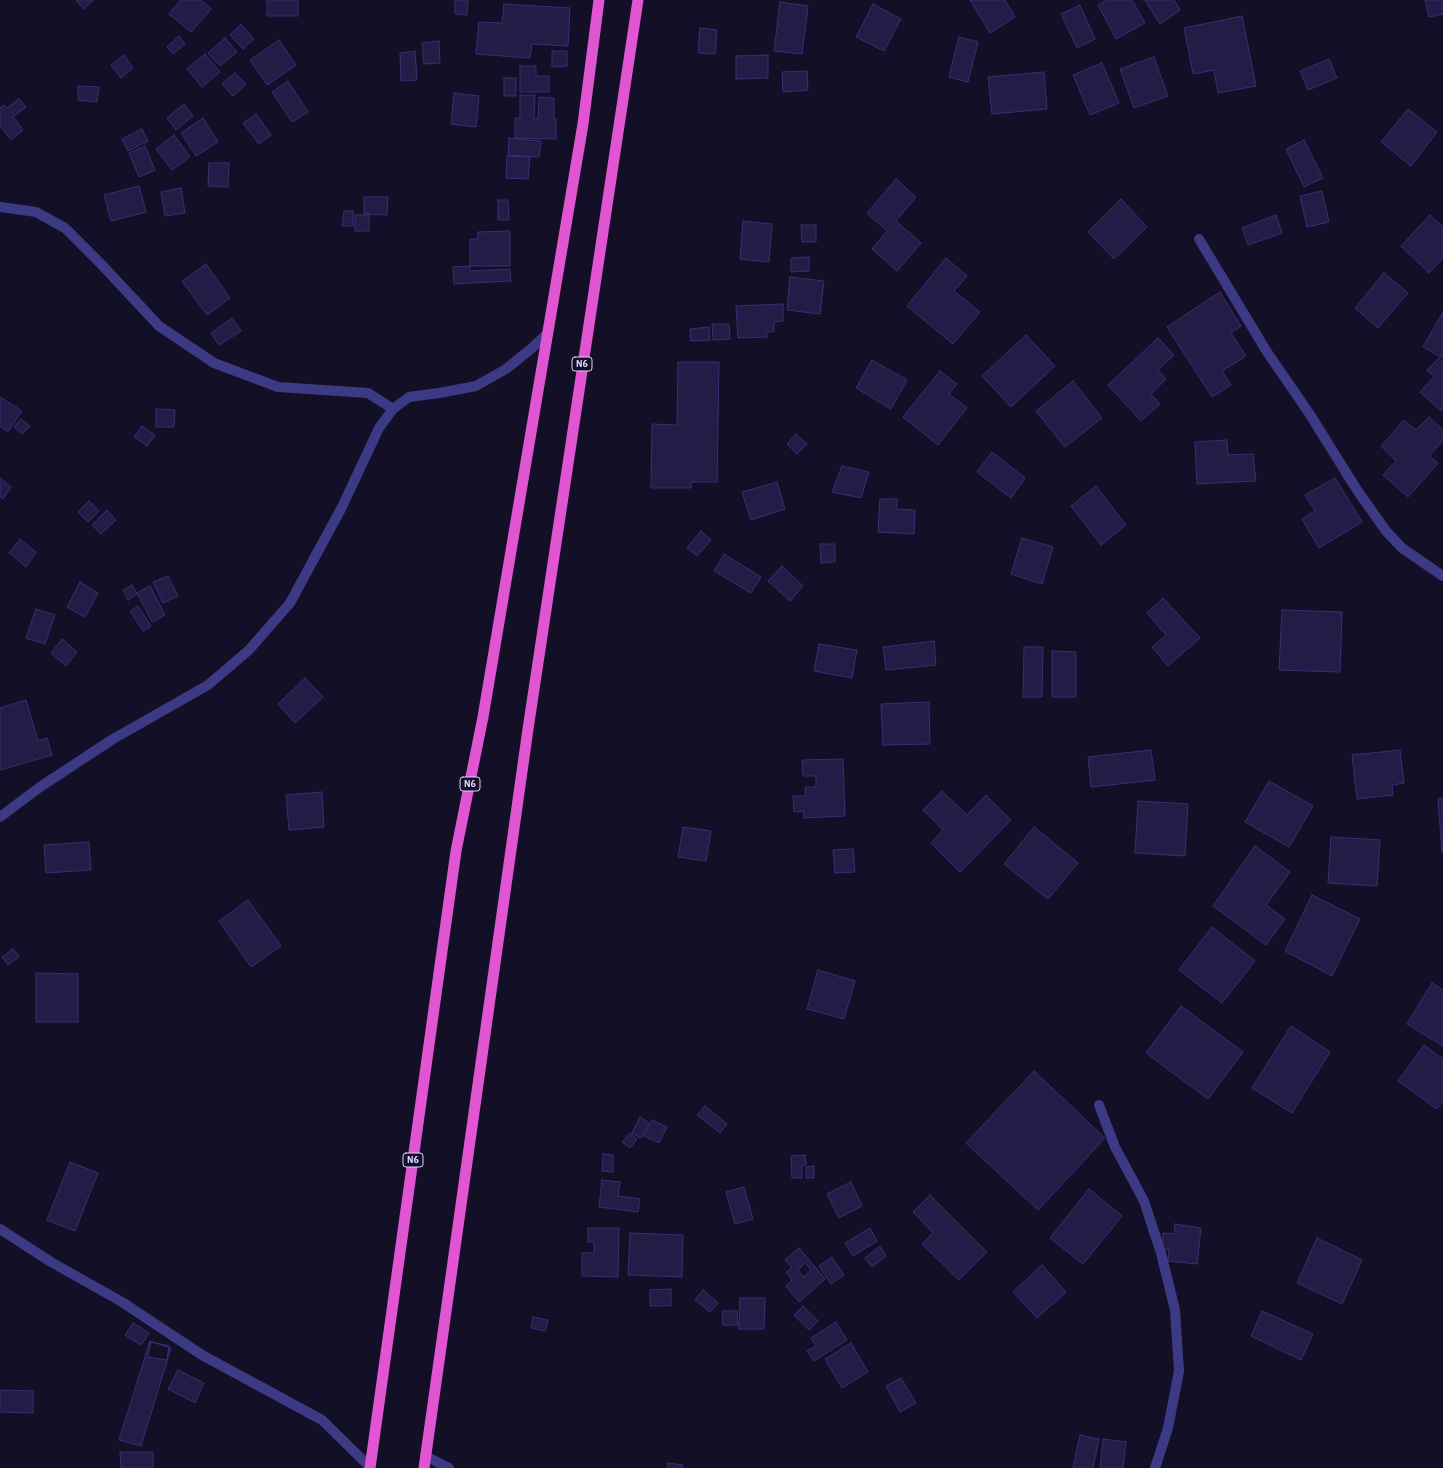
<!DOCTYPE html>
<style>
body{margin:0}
canvas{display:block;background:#130f26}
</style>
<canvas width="1443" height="1468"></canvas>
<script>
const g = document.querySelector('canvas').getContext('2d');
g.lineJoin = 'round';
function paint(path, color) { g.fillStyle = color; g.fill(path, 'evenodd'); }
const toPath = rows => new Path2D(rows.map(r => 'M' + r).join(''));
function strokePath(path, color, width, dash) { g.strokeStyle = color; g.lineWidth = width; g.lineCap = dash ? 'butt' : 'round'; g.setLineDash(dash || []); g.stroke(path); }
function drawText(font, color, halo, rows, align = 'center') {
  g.font = font + ' "IBM Plex Sans",sans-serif'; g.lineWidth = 3.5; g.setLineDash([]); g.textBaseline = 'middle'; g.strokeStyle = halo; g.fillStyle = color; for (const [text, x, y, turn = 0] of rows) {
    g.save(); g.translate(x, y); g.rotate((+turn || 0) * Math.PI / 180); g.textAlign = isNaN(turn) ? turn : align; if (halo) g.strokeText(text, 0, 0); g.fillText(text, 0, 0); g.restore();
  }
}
const building = toPath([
 [76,0,94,0,83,9,76,0],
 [181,0,201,0,211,9,191,32,169,14,181,0],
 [267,0,298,0,298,16,267,16,267,0],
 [455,0,468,0,467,15,455,14,455,0],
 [970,0,1005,0,1015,17,990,33,970,0],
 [1107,0,1132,0,1145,23,1116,39,1098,5,1107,0],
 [1145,0,1174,0,1180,10,1160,24,1145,0],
 [1425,0,1443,0,1443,14,1429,17,1425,0],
 [780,2,808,6,802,54,774,51,780,2],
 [504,4,570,8,568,46,532,44,530,58,476,54,479,22,502,23,504,4],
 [873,4,901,19,884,51,856,37,873,4],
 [1080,5,1095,39,1077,48,1061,14,1080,5],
 [1242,16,1256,86,1218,93,1214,70,1193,74,1184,28,1242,16],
 [241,24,254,39,243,49,230,35,241,24],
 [700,28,717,30,715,54,698,53,700,28],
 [179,36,185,44,173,54,167,47,179,36],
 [959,37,978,42,968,82,949,77,959,37],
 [225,38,237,52,220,66,208,53,225,38],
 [279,40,296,65,267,85,250,60,279,40],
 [439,41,440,63,424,64,422,43,439,41],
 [415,51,417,80,401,81,400,53,415,51],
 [552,51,567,51,567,66,552,67,552,51],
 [205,54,220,72,202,87,187,69,205,54],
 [124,55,133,68,121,78,111,65,124,55],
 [768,55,768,78,736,79,736,56,768,55],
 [1154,57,1168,96,1134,108,1120,69,1154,57],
 [1329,59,1337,78,1308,90,1300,71,1329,59],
 [1102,63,1119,103,1090,115,1073,75,1102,63],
 [520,66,536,66,536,76,549,76,549,92,520,92,520,66],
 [807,71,808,90,783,92,782,72,807,71],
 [1044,72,1047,109,992,114,988,77,1044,72],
 [235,73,246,84,233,96,222,84,235,73],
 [504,78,516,78,516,96,504,96,504,78],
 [288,81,308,112,292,122,272,92,288,81],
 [78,86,99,87,97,102,78,100,78,86],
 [454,93,479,96,476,127,451,124,454,93],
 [520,95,535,95,534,119,538,119,539,97,554,98,554,119,556,119,556,139,515,138,515,118,520,118,520,95],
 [19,99,26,107,13,117,23,130,11,140,0,126,0,108,4,105,7,108,19,99],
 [184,104,193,116,176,130,167,118,184,104],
 [1408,109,1437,132,1411,166,1381,142,1408,109],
 [256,114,271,135,259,144,243,123,256,114],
 [203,118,218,142,196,156,181,133,203,118],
 [142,129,148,141,128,151,122,139,142,129],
 [174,135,190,157,172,170,156,149,174,135],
 [509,138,541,141,539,157,508,155,509,138],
 [1304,140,1323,178,1304,187,1286,149,1304,140],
 [145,146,155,170,139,177,129,153,145,146],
 [507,156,530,157,528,179,506,178,507,156],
 [209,163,229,163,228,187,208,186,209,163],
 [896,179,916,197,896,221,921,243,897,271,872,249,887,231,867,213,896,179],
 [139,186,146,212,111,221,104,195,139,186],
 [181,188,185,213,165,216,161,192,181,188],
 [1322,191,1329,222,1307,227,1300,196,1322,191],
 [364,197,388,197,387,215,364,214,364,197],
 [1121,199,1147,227,1114,259,1088,232,1121,199],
 [498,200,508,200,509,220,498,220,498,200],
 [344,211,353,211,353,226,342,226,344,211],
 [355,215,369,215,369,231,355,231,355,215],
 [1276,215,1282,233,1248,245,1242,228,1276,215],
 [1430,215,1443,227,1443,258,1429,273,1401,246,1430,215],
 [743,221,772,224,769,262,740,259,743,221],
 [801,225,816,225,816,242,802,242,801,225],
 [510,231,510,266,470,266,470,239,478,239,478,232,510,231],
 [809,257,809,271,791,272,791,258,809,257],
 [946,258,967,276,954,291,980,312,953,344,907,306,946,258],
 [206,264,230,298,207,315,182,281,206,264],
 [470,266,470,271,510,269,511,281,454,284,453,267,470,266],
 [1384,273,1408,293,1378,328,1355,308,1384,273],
 [790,277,824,281,820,314,787,310,790,277],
 [1220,292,1241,326,1231,333,1246,356,1222,371,1231,385,1212,397,1167,327,1220,292],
 [783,304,783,321,774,322,774,332,766,332,767,337,738,338,736,306,783,304],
 [1443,312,1443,358,1423,347,1443,312],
 [232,318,241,331,219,345,211,333,232,318],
 [712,324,729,324,730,339,713,340,712,324],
 [709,327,710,340,691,341,690,329,709,327],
 [1026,335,1055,366,1011,407,982,376,1026,335],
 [1158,338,1174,355,1158,370,1166,379,1151,394,1160,404,1141,421,1108,385,1158,338],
 [1439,358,1443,362,1443,409,1441,411,1420,392,1434,377,1427,370,1439,358],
 [872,360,907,380,891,409,856,388,872,360],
 [678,362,719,362,717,482,691,482,691,488,651,488,652,424,677,425,678,362],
 [940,371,957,384,949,394,967,408,938,445,903,417,940,371],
 [1073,381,1102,418,1065,447,1036,411,1073,381],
 [0,397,22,411,8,432,0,426,0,397],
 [156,409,175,410,174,427,156,427,156,409],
 [1429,417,1443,430,1443,441,1429,456,1438,463,1408,497,1383,475,1396,461,1381,446,1404,420,1416,430,1429,417],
 [21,419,30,426,22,434,14,427,21,419],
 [142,426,155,435,147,446,134,437,142,426],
 [796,434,807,444,797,454,787,444,796,434],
 [1227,440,1228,455,1253,454,1256,481,1197,484,1195,442,1227,440],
 [992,452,1025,478,1011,498,977,472,992,452],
 [842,466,869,472,861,498,832,492,842,466],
 [0,478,11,487,3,499,0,496,0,478],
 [1335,478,1362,522,1319,548,1302,519,1315,511,1305,495,1335,478],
 [777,482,785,509,751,520,742,492,777,482],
 [1096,486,1126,525,1101,545,1071,506,1096,486],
 [880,499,897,499,897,509,915,510,914,534,878,532,880,499],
 [89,501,99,511,88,522,78,512,89,501],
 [107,510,116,520,101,534,92,525,107,510],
 [701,531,711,540,697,556,687,548,701,531],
 [1022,538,1053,547,1042,584,1011,574,1022,538],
 [20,539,36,552,26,567,9,553,20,539],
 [820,544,835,544,835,562,821,563,820,544],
 [724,554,761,577,751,593,714,571,724,554],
 [782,566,803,586,790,601,768,581,782,566],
 [168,576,178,596,163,603,153,582,168,576],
 [80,582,98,593,85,617,67,607,80,582],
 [132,585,137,594,128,600,123,590,132,585],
 [150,586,165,615,152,622,137,593,150,586],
 [1163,598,1200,638,1168,666,1152,647,1166,635,1147,613,1163,598],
 [138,606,151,626,143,631,130,611,138,606],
 [36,609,55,615,45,644,26,638,36,609],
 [1282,610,1342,612,1340,672,1279,670,1282,610],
 [62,639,77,652,66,666,51,653,62,639],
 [934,641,936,665,886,670,883,647,934,641],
 [819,644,857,650,852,678,814,671,819,644],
 [1024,647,1043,647,1042,697,1023,697,1024,647],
 [1052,651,1076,652,1076,697,1052,697,1052,651],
 [305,678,323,697,295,723,278,704,305,678],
 [26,700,38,741,47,738,52,755,0,770,0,708,26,700],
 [929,702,930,744,883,745,881,704,929,702],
 [1151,750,1155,780,1091,787,1088,757,1151,750],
 [1400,750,1404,783,1392,785,1393,795,1357,799,1352,755,1400,750],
 [843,759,845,816,804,818,804,811,794,812,793,796,806,796,805,787,816,787,816,776,803,776,802,760,843,759],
 [1269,781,1313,806,1289,847,1245,822,1269,781],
 [942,791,967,815,986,795,1011,820,960,872,931,843,943,830,923,810,942,791],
 [322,792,324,827,289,830,286,795,322,792],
 [1443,798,1443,853,1442,853,1438,799,1443,798],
 [1138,801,1188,804,1185,856,1135,853,1138,801],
 [683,827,711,831,706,861,678,857,683,827],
 [1034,827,1078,863,1048,899,1004,864,1034,827],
 [1331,837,1380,840,1377,886,1328,883,1331,837],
 [89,842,91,870,46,873,44,845,89,842],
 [1255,846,1290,872,1266,905,1285,919,1266,945,1213,906,1255,846],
 [853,849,855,872,835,873,833,850,853,849],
 [1312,895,1360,919,1332,976,1285,951,1312,895],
 [248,900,281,946,251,967,219,921,248,900],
 [1212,927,1255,961,1222,1003,1179,970,1212,927],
 [13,949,19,957,8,965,2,957,13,949],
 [818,970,855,981,844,1019,807,1009,818,970],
 [36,973,78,974,78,1022,36,1022,36,973],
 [1432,983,1443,990,1443,1046,1407,1024,1432,983],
 [1181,1006,1243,1052,1208,1099,1146,1053,1181,1006],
 [1291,1026,1330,1052,1292,1113,1252,1088,1291,1026],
 [1424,1045,1443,1059,1443,1101,1437,1109,1398,1081,1424,1045],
 [1034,1071,1105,1138,1038,1210,966,1143,1034,1071],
 [705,1106,727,1124,720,1133,697,1115,705,1106],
 [640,1117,649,1123,641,1138,632,1133,640,1117],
 [652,1120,667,1127,659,1143,644,1136,652,1120],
 [630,1133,637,1139,630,1148,622,1142,630,1133],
 [603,1154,613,1155,613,1172,602,1171,603,1154],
 [805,1155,806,1165,802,1165,802,1178,792,1178,791,1156,805,1155],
 [70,1162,98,1173,75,1231,47,1220,70,1162],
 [814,1166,814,1178,806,1178,806,1167,814,1166],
 [602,1180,620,1182,618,1196,640,1199,638,1212,599,1207,602,1180],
 [851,1182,862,1206,839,1218,827,1194,851,1182],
 [744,1187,753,1219,735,1224,726,1192,744,1187],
 [1089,1189,1122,1216,1083,1264,1050,1238,1089,1189],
 [930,1195,987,1252,959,1280,922,1244,933,1233,913,1212,930,1195],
 [1175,1224,1201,1228,1197,1264,1168,1261,1169,1250,1162,1249,1163,1233,1174,1234,1175,1224],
 [588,1228,619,1228,618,1277,582,1276,582,1253,594,1253,594,1242,588,1242,588,1228],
 [870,1228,877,1241,853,1256,845,1243,870,1228],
 [630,1233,683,1235,682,1277,628,1275,630,1233],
 [1317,1238,1362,1260,1342,1304,1297,1283,1317,1238],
 [880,1246,886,1256,872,1267,865,1258,880,1246],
 [799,1248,825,1279,799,1302,786,1286,792,1280,786,1272,792,1268,785,1260,799,1248],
 [805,1263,811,1270,804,1277,798,1270,805,1263],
 [832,1257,844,1275,831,1284,819,1266,832,1257],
 [1042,1265,1066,1292,1037,1318,1013,1292,1042,1265],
 [671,1289,671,1306,650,1306,650,1290,671,1289],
 [703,1290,718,1303,710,1312,695,1300,703,1290],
 [740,1298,765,1298,764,1329,739,1329,740,1298],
 [803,1306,818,1321,809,1330,794,1315,803,1306],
 [722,1311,737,1311,738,1325,723,1325,722,1311],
 [1262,1311,1313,1334,1301,1360,1251,1336,1262,1311],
 [533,1317,548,1320,545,1331,531,1328,533,1317],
 [836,1322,847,1340,814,1361,807,1351,816,1346,811,1338,836,1322],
 [133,1323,149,1333,141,1345,125,1335,133,1323],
 [150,1341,171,1348,141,1446,119,1440,150,1341],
 [151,1342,169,1346,167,1360,148,1357,151,1342],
 [851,1343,868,1372,842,1388,825,1359,851,1343],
 [178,1370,204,1383,195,1403,168,1389,178,1370],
 [901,1378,916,1403,900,1412,886,1386,901,1378],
 [0,1390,33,1391,33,1413,0,1412,0,1390],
 [1080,1435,1099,1439,1093,1468,1073,1468,1080,1435],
 [1103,1439,1126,1442,1123,1468,1100,1468,1103,1439],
 [120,1452,153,1452,153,1468,121,1468,120,1452],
 [668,1463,683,1465,682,1468,667,1468,668,1463]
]);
paint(building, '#241b47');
strokePath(building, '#3b2d73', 1);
strokePath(toPath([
 [0,207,36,212,65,228,101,264,159,326,214,363,278,387,368,393,393,409],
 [1199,239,1267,352,1309,413,1357,490,1386,531,1402,548,1443,576],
 [0,817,40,787,113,739,208,685,249,650,290,603,342,507,379,428,393,409,409,397,439,393,476,386,506,369,532,348,548,333],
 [1099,1105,1115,1147,1144,1201,1161,1253,1175,1310,1179,1371,1168,1428,1155,1468],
 [0,1229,51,1262,122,1302,202,1355,322,1420,370,1467]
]), '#3d3a85', 10);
strokePath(toPath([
 [425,1456,449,1468]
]), '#3d3a85', 10);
strokePath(toPath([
 [370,1468,456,851,483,717,583,124,599,0],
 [424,1468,528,729,638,0]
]), '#e055d1', 11);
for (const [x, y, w] of [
 [582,364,20],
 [470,784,20],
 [413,1160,20]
]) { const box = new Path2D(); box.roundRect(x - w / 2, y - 7, w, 14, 3); g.fillStyle = '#130f26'; g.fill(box); strokePath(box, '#d9d4ff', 1); }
drawText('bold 9px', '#d9d4ff', null, [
 ["N6",582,364],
 ["N6",470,784],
 ["N6",413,1160]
]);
</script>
